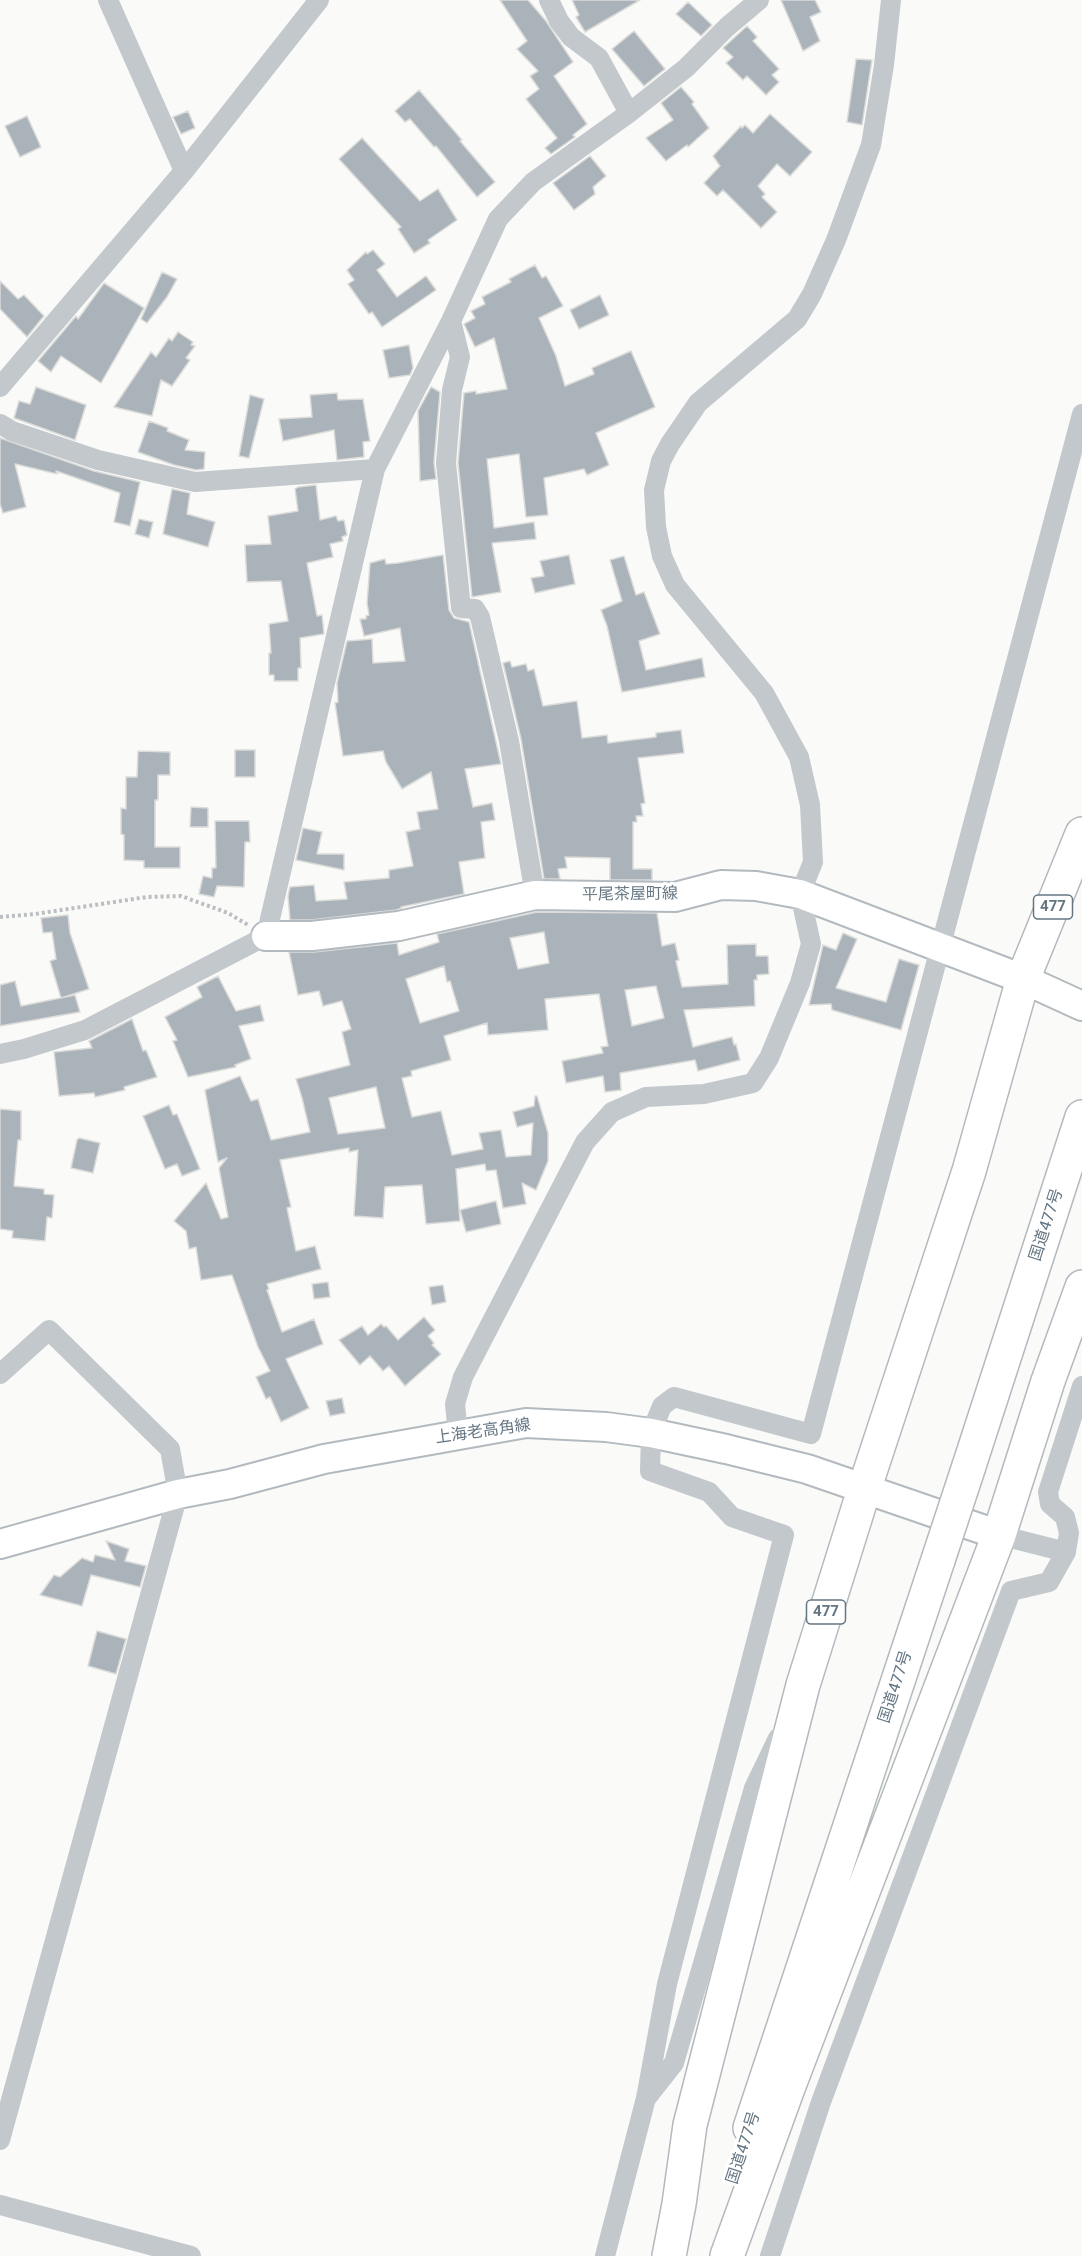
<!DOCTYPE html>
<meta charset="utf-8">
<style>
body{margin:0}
canvas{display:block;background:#fafaf8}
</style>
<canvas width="1082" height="2256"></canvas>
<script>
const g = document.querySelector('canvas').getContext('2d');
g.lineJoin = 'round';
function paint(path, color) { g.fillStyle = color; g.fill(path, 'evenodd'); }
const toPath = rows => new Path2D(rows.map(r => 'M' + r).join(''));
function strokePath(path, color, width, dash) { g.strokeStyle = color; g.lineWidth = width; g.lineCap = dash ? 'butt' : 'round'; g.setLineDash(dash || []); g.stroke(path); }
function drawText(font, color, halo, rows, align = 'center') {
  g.font = font + ' Roboto,"Noto Sans JP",sans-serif'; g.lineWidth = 6; g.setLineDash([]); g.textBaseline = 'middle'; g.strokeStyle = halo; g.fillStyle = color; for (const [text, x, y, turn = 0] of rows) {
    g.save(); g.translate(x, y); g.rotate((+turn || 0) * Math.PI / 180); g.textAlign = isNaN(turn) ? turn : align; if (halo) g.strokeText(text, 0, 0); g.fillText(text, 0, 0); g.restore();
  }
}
const building = toPath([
 [500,0,528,0,546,21,573,62,554,76,587,124,573,135,575,137,551,154,545,148,557,138,526,99,539,89,530,76,538,71,517,49,527,41,500,0],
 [572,0,640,0,585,32,576,17,579,15,572,0],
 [781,0,815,0,821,12,810,17,820,41,803,51,781,0],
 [688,2,712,25,701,36,676,14,688,2],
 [747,26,757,37,753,41,779,69,772,75,779,82,766,95,747,76,743,80,726,63,733,57,723,48,747,26],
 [634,31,665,69,644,86,612,49,634,31],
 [856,59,872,60,862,125,847,122,856,59],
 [681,87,694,102,692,104,709,128,688,147,687,145,666,161,646,138,673,120,661,103,681,87],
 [419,90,462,140,460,141,495,182,477,197,436,146,434,147,410,119,405,122,395,111,419,90],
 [188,111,195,128,181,134,173,117,188,111],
 [770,114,812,152,790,176,777,164,758,186,765,194,762,197,777,212,761,228,723,190,717,196,704,183,720,166,713,156,741,126,742,128,745,125,753,133,770,114],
 [27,116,41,147,20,157,5,126,27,116],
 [362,138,420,201,438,189,457,220,428,240,430,243,414,253,398,229,401,227,339,159,362,138],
 [590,156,606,176,593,187,595,194,574,210,553,183,590,156],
 [373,250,385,264,377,270,397,297,426,276,436,290,382,327,372,312,369,314,348,284,354,280,347,270,366,252,367,254,373,250],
 [535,265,542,278,546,276,563,306,539,318,556,356,565,386,594,374,592,368,631,351,655,407,596,433,609,465,587,475,584,469,544,478,548,515,526,517,519,454,487,459,494,528,534,522,536,539,492,543,501,592,472,597,458,463,464,393,476,391,476,394,507,389,494,338,475,347,464,324,475,318,471,311,485,304,482,297,511,282,509,279,535,265],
 [162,272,177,279,167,297,147,323,141,319,162,272],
 [0,281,18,299,24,295,44,316,27,337,0,309,0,281],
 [104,283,144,308,101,383,61,356,51,372,38,361,76,316,78,319,104,283],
 [600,295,609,315,579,329,570,310,600,295],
 [178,332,193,342,191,345,195,346,186,358,190,360,172,386,161,380,152,416,114,407,151,352,156,357,169,338,172,341,178,332],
 [409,345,413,368,410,375,389,378,383,350,409,345],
 [36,387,86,405,75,440,14,418,19,401,30,404,36,387],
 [431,387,440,392,434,462,436,479,420,481,418,411,431,387],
 [337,393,338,400,363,399,370,441,363,442,364,457,337,460,334,430,283,441,279,419,312,417,310,395,337,393],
 [250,395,264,399,249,458,239,456,250,395],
 [149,421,168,428,167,431,189,440,185,450,205,452,204,469,196,470,174,465,138,452,149,421],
 [0,438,94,471,140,482,130,526,114,522,120,493,56,471,57,474,15,464,26,507,3,513,0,504,0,438],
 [316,485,320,520,336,516,338,521,344,520,347,535,342,537,343,541,330,544,333,557,307,563,317,616,322,615,324,634,300,638,301,668,298,668,298,681,274,681,274,675,269,675,269,653,271,653,269,624,288,621,281,581,247,582,245,545,271,544,268,516,298,511,295,489,298,487,316,485],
 [172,489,190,493,187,514,215,522,208,547,163,534,172,489],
 [139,519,153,522,149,538,135,534,139,519],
 [443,555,449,610,454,618,469,622,501,764,465,769,473,807,492,803,495,820,481,822,485,858,459,862,464,894,401,907,402,908,396,910,311,920,290,920,288,896,290,887,314,885,316,901,347,899,344,882,389,878,389,870,413,866,406,832,420,829,417,812,438,809,431,772,402,789,386,762,383,751,343,756,335,703,338,702,337,683,347,641,372,639,373,663,405,661,400,628,364,636,360,619,366,619,366,616,369,615,367,603,370,563,385,559,386,564,398,563,443,555],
 [569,555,575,584,535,593,531,578,544,576,540,561,569,555],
 [624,556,636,595,644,592,660,634,639,641,646,670,702,658,705,677,622,692,607,626,601,610,622,601,610,560,624,556],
 [510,661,512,667,526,664,528,671,534,669,543,706,577,701,582,738,607,735,608,743,656,737,656,733,681,730,684,753,638,758,645,803,641,804,643,816,636,816,637,822,633,822,633,869,652,869,652,880,610,880,610,858,565,857,567,868,558,869,560,879,544,879,521,739,503,663,510,661],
 [235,750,255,750,255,777,235,777,235,750],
 [138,751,170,752,170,775,158,775,158,800,155,800,155,847,180,847,180,868,144,868,144,861,124,860,124,835,121,834,121,808,126,809,126,777,137,777,138,751],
 [191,807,208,808,208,827,190,827,191,807],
 [215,821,249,821,250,842,245,842,244,887,217,886,214,897,199,894,203,876,212,878,212,868,216,868,215,821],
 [303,828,322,832,317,854,344,854,344,870,296,860,303,828],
 [537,912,657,913,662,946,675,943,679,960,676,961,682,987,728,984,727,945,756,944,756,956,768,956,769,974,757,975,757,980,754,980,755,1006,684,1010,693,1047,732,1037,734,1045,736,1044,740,1060,698,1071,695,1060,620,1073,621,1090,605,1092,603,1076,566,1083,562,1061,603,1053,601,1047,608,1046,599,994,545,999,548,1030,488,1035,487,1023,444,1036,451,1060,411,1071,412,1076,402,1078,412,1117,441,1111,452,1155,483,1149,479,1133,501,1130,506,1157,531,1155,533,1123,517,1127,513,1112,534,1106,535,1096,537,1096,548,1133,548,1161,536,1190,522,1183,526,1204,503,1208,496,1170,486,1171,485,1164,456,1169,460,1221,426,1224,422,1185,385,1187,383,1218,354,1216,358,1150,349,1152,349,1148,280,1160,291,1207,287,1208,296,1251,315,1246,321,1269,267,1284,269,1289,267,1290,282,1332,314,1319,323,1344,286,1359,309,1408,281,1422,270,1397,266,1399,256,1377,270,1371,258,1347,232,1275,201,1280,196,1247,189,1249,186,1231,174,1221,206,1183,221,1219,228,1217,219,1168,227,1158,218,1162,205,1090,240,1076,251,1101,258,1099,271,1140,310,1132,302,1098,296,1079,350,1065,342,1032,351,1029,342,1001,323,1006,319,991,298,995,289,952,314,952,397,943,399,955,439,942,437,934,537,912],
 [544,932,549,963,518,969,510,938,544,932],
 [444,966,447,982,450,981,459,1011,420,1023,406,979,444,966],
 [656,986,664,1018,632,1026,625,990,656,986],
 [376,1087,385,1128,338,1134,329,1098,376,1087],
 [68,915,70,933,89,989,61,998,50,961,56,959,52,932,43,933,41,918,68,915],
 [843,933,857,939,836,988,886,1002,899,959,919,965,901,1030,832,1010,831,1004,809,1005,823,945,836,950,843,933],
 [218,976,236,1011,260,1005,264,1021,239,1026,251,1059,235,1065,236,1067,188,1077,173,1041,177,1040,165,1017,202,997,197,987,218,976],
 [15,981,21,1006,75,995,80,1012,0,1026,0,985,15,981],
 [132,1019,143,1051,146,1050,157,1077,124,1087,125,1090,95,1097,94,1093,59,1096,54,1052,92,1048,89,1041,132,1019],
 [169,1105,173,1115,177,1114,200,1169,182,1176,177,1164,165,1169,143,1116,169,1105],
 [0,1109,21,1111,21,1140,18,1140,14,1186,44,1189,44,1194,54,1195,52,1218,47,1217,45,1241,12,1238,13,1231,0,1229,0,1109],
 [79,1138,100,1143,93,1173,71,1168,77,1140,79,1138],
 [496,1201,501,1224,466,1232,460,1210,496,1201],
 [328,1282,330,1297,314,1299,312,1284,328,1282],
 [443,1285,446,1302,432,1305,429,1287,443,1285],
 [424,1317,435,1330,428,1336,434,1343,432,1345,441,1354,405,1386,389,1366,383,1371,370,1356,360,1365,339,1340,362,1326,368,1335,381,1324,384,1327,386,1326,398,1340,424,1317],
 [342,1398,345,1413,330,1416,326,1401,342,1398],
 [106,1541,129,1549,125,1561,146,1566,140,1587,91,1575,82,1606,40,1595,54,1575,60,1577,82,1558,93,1562,95,1555,115,1560,106,1541],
 [97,1631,126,1639,116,1674,88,1666,97,1631]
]);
paint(building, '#aab3b9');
strokePath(building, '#dcdcda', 1.5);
const secondary = toPath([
 [266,936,312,936,399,926,535,895,675,897,721,885,756,886,800,894,1023,979,1082,1006],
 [0,1544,178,1494,230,1484,324,1459,526,1423,606,1427,651,1433,726,1449,807,1469,999,1535]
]);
const trunk = toPath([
 [969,1466,1082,1117],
 [750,2128,938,1560],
 [669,2256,679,2204,690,2125,803,1685,864,1490,969,1171,1023,979,1082,834],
 [727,2256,788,2088,999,1535,1048,1381,1082,1287]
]);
strokePath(secondary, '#b3babf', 32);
strokePath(trunk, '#b4b9bd', 36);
strokePath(toPath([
 [0,917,35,914,147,897,181,896,228,913,248,925]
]), '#bbbfc2', 4, [3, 3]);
strokePath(toPath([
 [108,0,184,171],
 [549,0,559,21,571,37,599,58,629,113],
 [451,321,460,357,452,390,446,463,461,608,475,609,480,617,509,741,535,895],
 [0,387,184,171,319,0],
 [0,424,12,431,98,460,195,482,375,469],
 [0,1054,24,1049,85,1030,266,936,375,469,451,321,498,219,533,182,629,113,686,68,727,27,759,0],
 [0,1374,49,1330,170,1449,178,1494,0,2140],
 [458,1435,455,1404,463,1377,585,1142,612,1112,646,1097,704,1094,753,1083,769,1058,800,983,811,944,800,894,813,862,810,805,799,757,764,693,675,585,662,556,656,527,654,490,661,461,670,444,698,403,797,319,812,294,836,240,871,145,884,65,891,0],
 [999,1535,1066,1552],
 [648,2096,674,2063,754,1788,778,1738],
 [0,2205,191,2256],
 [605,2256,646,2098,667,1984,784,1535,732,1517,709,1492,650,1471,651,1433,662,1406,674,1397,811,1434,1082,414],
 [770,2256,821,2102,1011,1591,1049,1582,1066,1552,1069,1533,1065,1517,1050,1504,1048,1492,1082,1386]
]), '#c3c8cc', 20);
strokePath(secondary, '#fff', 28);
strokePath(trunk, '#fff', 33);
const trunkBridge = toPath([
 [938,1560,969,1466]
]);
strokePath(trunkBridge, '#b4b9bd', 36, []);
strokePath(trunkBridge, '#fff', 33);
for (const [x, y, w] of [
 [1053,907,39],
 [826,1612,39]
]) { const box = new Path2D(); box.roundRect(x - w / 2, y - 12, w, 24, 4.5); g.fillStyle = '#fff'; g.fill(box); strokePath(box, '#657683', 1.5); }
drawText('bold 15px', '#657683', null, [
 ["477",1053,907],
 ["477",826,1612]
]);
drawText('16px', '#657683', '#fff', [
 ["平尾茶屋町線",630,895,-1],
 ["国道477号",1047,1225,-72],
 ["上海老高角線",483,1432,-8],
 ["国道477号",896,1687,-72],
 ["国道477号",744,2148,-72]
]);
</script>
